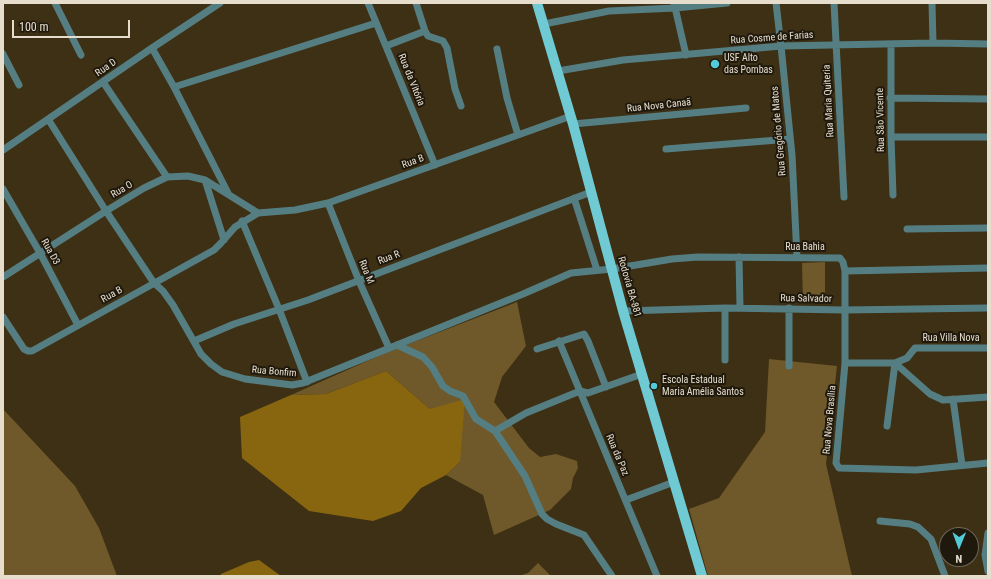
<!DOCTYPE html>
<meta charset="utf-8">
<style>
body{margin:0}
#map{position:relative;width:991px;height:579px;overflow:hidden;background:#3e3014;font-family:"Roboto Condensed",sans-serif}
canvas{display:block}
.frame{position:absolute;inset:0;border:4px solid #e6ddcd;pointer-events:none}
.north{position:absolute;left:939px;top:527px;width:40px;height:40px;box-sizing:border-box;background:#1f190d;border:1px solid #6f675a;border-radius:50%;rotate:181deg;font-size:11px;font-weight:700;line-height:16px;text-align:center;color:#e6ddcd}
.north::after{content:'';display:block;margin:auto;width:14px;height:18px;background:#52cbd8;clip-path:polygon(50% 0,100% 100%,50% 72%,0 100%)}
.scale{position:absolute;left:12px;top:20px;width:118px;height:18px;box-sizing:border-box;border:2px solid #e6ddcd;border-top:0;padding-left:5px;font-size:12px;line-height:14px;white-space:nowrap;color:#e6ddcd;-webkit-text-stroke:3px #1f190d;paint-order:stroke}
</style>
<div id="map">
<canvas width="991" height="579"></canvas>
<div class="frame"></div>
<div class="north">N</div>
<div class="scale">100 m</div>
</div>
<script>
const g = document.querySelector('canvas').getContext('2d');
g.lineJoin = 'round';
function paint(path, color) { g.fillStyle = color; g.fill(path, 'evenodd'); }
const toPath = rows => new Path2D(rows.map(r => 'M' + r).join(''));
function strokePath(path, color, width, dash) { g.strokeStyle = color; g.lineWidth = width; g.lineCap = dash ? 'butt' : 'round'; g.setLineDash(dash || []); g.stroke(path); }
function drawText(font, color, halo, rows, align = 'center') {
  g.font = font + ' "Roboto Condensed",sans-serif'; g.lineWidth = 4; g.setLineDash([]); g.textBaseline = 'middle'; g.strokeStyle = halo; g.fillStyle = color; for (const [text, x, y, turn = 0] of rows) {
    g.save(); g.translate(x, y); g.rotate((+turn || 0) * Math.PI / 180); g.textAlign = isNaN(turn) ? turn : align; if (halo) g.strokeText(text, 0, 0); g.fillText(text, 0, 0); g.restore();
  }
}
paint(toPath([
 [825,262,825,302,803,302,802,263],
 [517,302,526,346,502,377,494,402,529,448,540,457,556,454,577,461,578,468,573,478,571,489,550,510,494,535,483,495,446,475,460,462,430,409,386,371,326,394,291,395,383,354],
 [769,359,837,366,826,464,852,576,708,576,689,509,719,498,765,432],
 [3,409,75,486,99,528,117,576,3,576],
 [538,563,551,576,519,576,528,573]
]), '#6f5829');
paint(toPath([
 [386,371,430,409,465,399,460,462,446,475,421,488,401,511,373,521,309,511,242,458,240,417,291,395,326,394],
 [259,560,281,576,220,576,221,574,249,562]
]), '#886610');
strokePath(toPath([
 [55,3,81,55],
 [368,3,435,165],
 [416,3,425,31,428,36,443,41,447,48,455,89,461,106],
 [674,3,686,55],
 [776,3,781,46,792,155,797,257],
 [834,3,844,197],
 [932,3,933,43],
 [544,24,609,11,675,8,727,3],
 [891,44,891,137,893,195],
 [386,46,425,31],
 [152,48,174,87,228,193],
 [497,49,507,98,518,135],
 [3,54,19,85],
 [558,71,623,60,781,46,933,43,988,44],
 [103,82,167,177],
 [174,87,376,23],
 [890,98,988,99],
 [48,119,106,211,154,283,163,291,173,305,201,354,211,364,222,372,245,379,292,385,303,383,523,294,571,273,612,269,672,259,698,257,840,258,843,262,845,271,988,268],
 [573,124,746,108],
 [891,137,988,137],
 [666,149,790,139],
 [3,150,152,48,220,3],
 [205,180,224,240],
 [3,189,40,253,78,325],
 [574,198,597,270],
 [328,203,359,281,389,348],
 [242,221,279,309,307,382],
 [907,229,988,228],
 [739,257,740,308],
 [845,271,845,363,836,463,839,468,916,470,988,463],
 [3,277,106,211,144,188,167,177,188,176,205,180,258,213],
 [623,311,725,308,845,310,988,308],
 [3,317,24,349,28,351,32,351,214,250,221,243,235,227,258,213,295,210,328,203,571,116],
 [194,341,234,324,308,300,591,192],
 [559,341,657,576],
 [397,345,423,357,432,367,443,386,450,391,463,396,476,419,495,431,525,476,542,514,547,519,556,524,584,535,612,576],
 [537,349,584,334,588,341,606,387],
 [725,360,725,308],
 [845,363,895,363,930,394,943,400,988,397],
 [789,366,789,308],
 [953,399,962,465],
 [887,426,895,363,907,358,915,348,988,348],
 [495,431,526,413,580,391,588,393,642,374],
 [626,500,674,482],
 [880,521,910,524,918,527,931,539,945,576],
 [988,533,985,555,988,571]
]), '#557e83', 7);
strokePath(toPath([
 [537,3,573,124,623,311,702,576]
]), '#6fcad4', 10);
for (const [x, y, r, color] of [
 [715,64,5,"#52cbd8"],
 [654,386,4,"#52cbd8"]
]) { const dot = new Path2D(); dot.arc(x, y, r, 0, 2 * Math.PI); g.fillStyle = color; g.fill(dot); strokePath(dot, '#1f190d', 1.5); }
drawText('10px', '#e6ddcd', '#1f190d', [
 ["Rua Cosme de Farias",772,38,-4],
 ["Rua D",106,68,-35],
 ["Rua da Vitória",411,80,68],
 ["Rua Maria Quiteria",829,101,-93],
 ["Rua Nova Canaã",659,106,-6],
 ["Rua São Vicente",881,120,-91],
 ["Rua Gregório de Matos",779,131,-95],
 ["Rua B",413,162,-20],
 ["Rua O",122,190,-30],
 ["Rua Bahia",805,247],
 ["Rua D3",50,252,61],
 ["Rua R",389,258,-21],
 ["Rua M",366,272,68],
 ["Rodovia BA-881",629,287,74],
 ["Rua B",112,295,-29],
 ["Rua Salvador",806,299,1],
 ["Rua Villa Nova",951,338],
 ["Rua Bonfim",274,372,5],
 ["Rua Nova Brasília",830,420,-85],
 ["Rua da Paz",617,455,67]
]);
drawText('10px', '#e6ddcd', '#1f190d', [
 ["USF Alto",724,58],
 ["das Pombas",724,70],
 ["Escola Estadual",662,380],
 ["Maria Amélia Santos",662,392]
], 'left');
</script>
